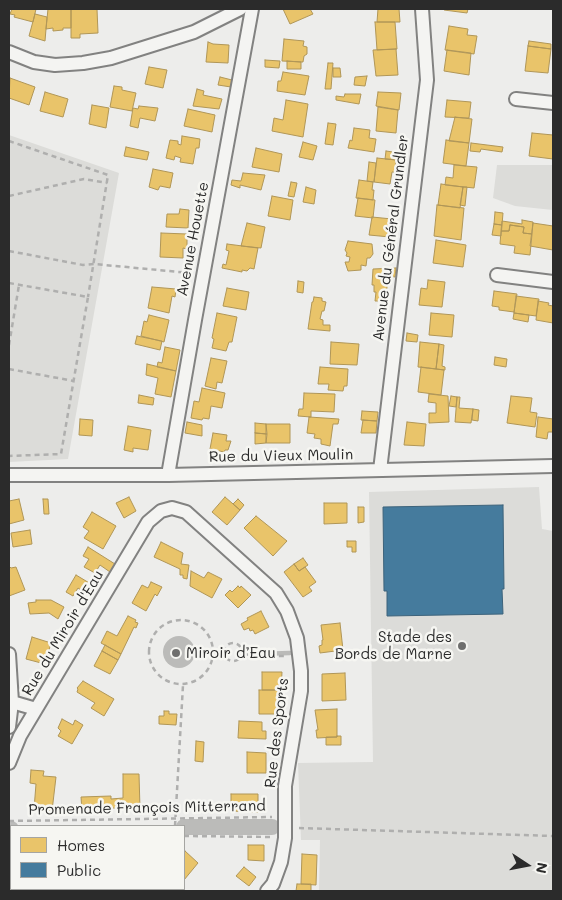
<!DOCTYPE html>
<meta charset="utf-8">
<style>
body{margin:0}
#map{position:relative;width:562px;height:900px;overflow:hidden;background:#ededeb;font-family:Mali,sans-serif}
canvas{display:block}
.frame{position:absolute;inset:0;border:10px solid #2b2b2b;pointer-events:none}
.legend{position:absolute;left:10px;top:825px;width:175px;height:65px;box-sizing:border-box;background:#f6f6f2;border:1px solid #a5a5a2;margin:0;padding:6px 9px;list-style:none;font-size:15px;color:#2b2b2b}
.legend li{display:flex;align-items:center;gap:10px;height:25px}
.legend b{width:25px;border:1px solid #a5a5a2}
.north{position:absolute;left:502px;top:840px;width:50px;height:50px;-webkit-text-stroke:4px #f6f6f2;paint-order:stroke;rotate:101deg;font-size:14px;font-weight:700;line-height:20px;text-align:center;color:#2b2b2b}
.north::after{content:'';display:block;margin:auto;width:18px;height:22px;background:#2b2b2b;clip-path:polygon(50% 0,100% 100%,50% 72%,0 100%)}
</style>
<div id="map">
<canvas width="562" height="900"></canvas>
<div class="frame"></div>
<ul class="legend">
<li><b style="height:14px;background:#e9c46a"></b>Homes</li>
<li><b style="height:14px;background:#457b9d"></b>Public</li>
</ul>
<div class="north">N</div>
</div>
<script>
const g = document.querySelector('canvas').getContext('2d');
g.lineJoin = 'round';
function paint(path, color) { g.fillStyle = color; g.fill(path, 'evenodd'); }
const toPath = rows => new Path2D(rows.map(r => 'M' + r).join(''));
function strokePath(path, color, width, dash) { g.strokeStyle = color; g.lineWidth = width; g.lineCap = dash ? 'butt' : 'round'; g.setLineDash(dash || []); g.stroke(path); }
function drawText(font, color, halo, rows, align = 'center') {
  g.font = font + ' Mali,sans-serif'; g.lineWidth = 5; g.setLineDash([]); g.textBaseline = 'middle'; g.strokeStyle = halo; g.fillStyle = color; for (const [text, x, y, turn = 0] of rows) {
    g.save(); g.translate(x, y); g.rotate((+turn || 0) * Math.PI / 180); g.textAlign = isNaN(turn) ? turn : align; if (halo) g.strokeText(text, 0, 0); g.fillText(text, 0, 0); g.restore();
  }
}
paint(toPath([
 [9,135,119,173,68,459,9,462],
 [497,165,553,165,553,210,515,206,493,198],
 [539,487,542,529,553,531,553,891,319,891,320,840,301,840,298,763,373,762,369,492]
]), '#dcdcd9');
paint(toPath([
 '163 652a16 16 0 1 1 32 0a16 16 0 1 1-32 0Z'
]), '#bbbbb9');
const homes = toPath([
 [12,9,36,9,33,22,14,17,15,15,10,14,12,9],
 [48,9,71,9,71,28,63,28,63,30,53,31,53,28,46,29,48,9],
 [71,9,97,9,98,33,80,34,80,38,71,38,71,9],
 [283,9,310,9,313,14,290,24,283,9],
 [378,9,399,9,400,22,377,22,378,9],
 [445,9,468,9,467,13,444,10,445,9],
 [35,14,47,17,45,41,29,36,35,14],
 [375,22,395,22,397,49,377,50,375,22],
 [449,26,468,29,467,35,477,36,474,54,445,50,449,26],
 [284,39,304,41,303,46,307,47,307,54,304,56,303,62,282,61,284,39],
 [529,41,551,44,551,49,528,46,529,41],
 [208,42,213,44,229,45,228,63,206,62,208,42],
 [528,46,551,49,548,73,525,71,528,46],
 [396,49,398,75,376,76,373,50,396,49],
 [447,50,471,53,469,75,444,71,447,50],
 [265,60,280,61,279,68,265,67,265,60],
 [287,61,301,62,301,69,287,69,287,61],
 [328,63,333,63,331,89,325,89,328,63],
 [149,67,167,70,163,88,145,84,149,67],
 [333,68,340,68,341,77,333,77,333,68],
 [283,72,309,76,305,95,277,91,278,81,281,81,283,72],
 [367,76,365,86,354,85,355,77,367,76],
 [220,77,232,80,231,87,218,85,220,77],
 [10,78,35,87,29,105,9,98,10,78],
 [114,86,122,87,122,90,136,93,132,111,110,107,114,86],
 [197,89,204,91,203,95,222,99,219,109,193,106,197,89],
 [45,92,68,99,63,117,40,111,45,92],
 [378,92,401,93,399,110,376,106,378,92],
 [345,94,361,94,359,104,336,100,336,96,344,97,345,94],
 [286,100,308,104,303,137,272,131,274,118,283,120,286,100],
 [447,100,471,102,469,118,445,117,447,100],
 [92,105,109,108,106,128,89,124,92,105],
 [139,106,158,108,155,121,140,118,138,128,130,126,133,108,138,109,139,106],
 [378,107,398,110,396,133,376,131,378,107],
 [188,109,215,115,212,132,184,126,188,109],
 [455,117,472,119,469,143,449,141,455,117],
 [328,123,336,124,333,145,325,144,328,123],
 [354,128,370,130,369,138,376,139,374,152,348,148,350,140,352,141,354,128],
 [532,133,553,135,553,159,529,156,532,133],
 [182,136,200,139,199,148,196,148,193,164,180,162,181,158,175,156,174,160,166,158,170,140,178,141,178,144,181,145,182,136],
 [446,140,469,143,466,166,443,163,446,140],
 [303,142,317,146,313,160,299,157,303,142],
 [471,143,503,147,502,152,481,149,480,152,470,151,471,143],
 [126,147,149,152,147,160,124,156,126,147],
 [256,148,282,154,279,172,252,167,256,148],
 [386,151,400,153,399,160,385,159,386,151],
 [377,158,396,160,395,172,392,172,390,184,374,182,377,158],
 [369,162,376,163,374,182,367,181,369,162],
 [454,165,477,167,474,188,445,185,446,177,453,178,454,165],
 [153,169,173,173,170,188,160,186,158,190,149,187,153,169],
 [243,173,265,175,261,190,240,185,240,188,231,185,232,180,241,181,243,173],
 [359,180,373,182,372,190,374,190,373,200,356,198,359,180],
 [291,182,297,183,294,197,288,196,291,182],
 [441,184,463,187,460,208,438,205,441,184],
 [306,187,316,190,314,204,303,202,306,187],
 [463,187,467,187,465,206,460,205,463,187],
 [272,196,293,200,290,220,268,216,272,196],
 [358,198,375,200,373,218,355,216,358,198],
 [437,205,464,208,461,240,434,236,437,205],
 [180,209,189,210,188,228,166,227,167,214,179,214,180,209],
 [495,212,503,213,502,225,494,224,495,212],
 [372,217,392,219,390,237,369,235,372,217],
 [522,220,533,222,532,234,523,233,524,227,510,225,509,231,501,231,502,221,522,224,522,220],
 [247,223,265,227,261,248,241,246,247,223],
 [533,223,553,226,553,250,530,246,533,223],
 [494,224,502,225,501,236,492,235,494,224],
 [510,225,524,227,523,233,532,234,530,255,514,253,515,246,500,244,501,231,509,231,510,225],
 [161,233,187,234,187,249,183,248,183,258,160,257,161,233],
 [436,240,466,245,463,267,433,263,436,240],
 [348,241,372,244,373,254,370,258,367,258,366,266,361,265,361,270,348,271,345,262,349,262,350,257,346,256,347,253,345,250,348,241],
 [227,244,258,248,254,269,250,268,247,271,242,270,242,272,222,268,223,264,226,265,229,251,226,250,227,244],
 [396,268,395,277,388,276,386,298,383,298,382,301,375,301,376,292,374,292,374,285,372,285,373,269,396,268],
 [428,280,445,282,442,307,419,305,421,288,427,289,428,280],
 [298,281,304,282,303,293,297,292,298,281],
 [152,287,176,289,175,297,172,296,169,313,148,308,152,287],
 [227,288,249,292,246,310,223,306,227,288],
 [494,291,517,294,514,312,499,310,499,307,492,306,494,291],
 [516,296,539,299,536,316,514,313,516,296],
 [314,297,322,298,322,301,326,302,324,311,322,311,320,319,323,320,323,325,330,325,330,331,308,329,312,302,313,302,314,297],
 [538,301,549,303,548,305,553,306,553,323,536,320,538,301],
 [217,313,237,317,232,342,229,342,226,351,212,348,214,339,212,338,217,313],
 [431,313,454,315,452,337,429,335,431,313],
 [514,313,529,315,528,322,513,319,514,313],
 [149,315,169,320,164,342,141,336,144,321,147,322,149,315],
 [407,333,418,335,417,342,406,341,407,333],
 [137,336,162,341,160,350,135,344,137,336],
 [331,342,359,344,357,365,330,364,331,342],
 [420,342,439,344,436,369,418,367,420,342],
 [439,344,444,345,442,366,445,367,445,370,436,369,439,344],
 [165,347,180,350,176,371,157,367,158,362,162,363,165,347],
 [495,357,507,359,506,367,494,365,495,357],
 [211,358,227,361,222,383,217,382,216,389,205,386,211,358],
 [147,364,176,371,171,397,155,394,158,378,146,375,147,364],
 [320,367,348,369,347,386,344,386,343,391,328,390,329,384,318,384,320,367],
 [421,367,444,370,441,395,418,392,421,367],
 [202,388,225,393,222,408,211,406,209,419,203,418,202,420,191,418,194,401,199,402,202,388],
 [304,393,335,394,334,412,311,411,311,417,298,416,299,409,303,409,304,393],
 [429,394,448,396,449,422,429,423,429,413,436,413,436,403,428,402,429,394],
 [139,395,154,398,153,405,138,403,139,395],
 [451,396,457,397,456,407,449,406,451,396],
 [511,396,532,398,530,412,537,413,535,427,507,423,511,396],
 [457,397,460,397,459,408,473,409,471,423,455,422,457,397],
 [473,409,479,410,478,421,472,420,473,409],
 [362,411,378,412,377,421,361,420,362,411],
 [309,417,339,419,338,424,333,424,330,446,321,444,321,439,314,438,315,434,307,433,309,417],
 [538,417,553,419,553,432,548,432,547,439,536,437,538,417],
 [80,419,93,420,92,436,79,435,80,419],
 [363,420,377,421,376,433,361,433,363,420],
 [187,422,202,425,202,436,185,433,187,422],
 [407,422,426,424,424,446,404,445,407,422],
 [255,423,266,424,267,434,255,433,255,423],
 [266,424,290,424,290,443,266,443,266,424],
 [128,426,151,430,148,450,133,448,133,452,124,450,128,426],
 [213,433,227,435,226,441,231,441,228,450,225,450,224,452,210,449,213,433],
 [255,433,267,434,266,443,255,444,255,433],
 [129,497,136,511,124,518,116,503,129,497],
 [225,497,240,510,227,525,212,512,225,497],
 [19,499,24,520,9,524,9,501,19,499],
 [43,499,48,499,49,514,44,514,43,499],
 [238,499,244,505,240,510,233,504,238,499],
 [324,503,347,503,347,523,324,524,324,503],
 [358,507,364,507,364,522,358,523,358,507],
 [92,512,116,526,103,549,84,538,89,531,83,527,92,512],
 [256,516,287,541,273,556,244,528,256,516],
 [30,530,32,544,13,547,11,533,30,530],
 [347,541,356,541,356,552,352,552,352,547,347,547,347,541],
 [161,542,183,553,181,564,189,565,187,579,183,578,183,575,180,575,180,569,154,557,161,542],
 [88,547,115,564,110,572,100,565,95,573,84,567,89,559,83,556,88,547],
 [303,558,308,565,299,571,294,564,303,558],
 [294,564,299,571,305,567,316,582,309,587,312,591,303,597,284,572,294,564],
 [9,566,11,568,16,567,25,590,9,596,9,566],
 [191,571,204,578,208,572,222,579,212,598,190,586,191,571],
 [76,575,91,584,85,593,78,588,73,596,66,592,76,575],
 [151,582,162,587,157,596,155,594,146,611,132,603,142,585,148,588,151,582],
 [238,586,240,588,241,586,251,595,238,608,225,595,230,590,232,592,238,586],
 [36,600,51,600,64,607,58,619,49,613,30,614,28,603,36,602,36,600],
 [261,611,269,627,255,634,253,630,250,631,249,628,244,630,241,624,248,620,247,618,261,611],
 [128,616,136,620,135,622,138,623,136,628,134,627,121,654,101,643,107,631,117,636,128,616],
 [340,623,343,650,320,653,319,646,322,645,322,640,323,640,321,625,340,623],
 [32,637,51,643,45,664,26,659,32,637],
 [105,645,121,654,118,660,102,651,105,645],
 [102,651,118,660,110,674,94,666,102,651],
 [262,672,282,672,281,690,262,690,262,672],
 [345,673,346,700,322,701,322,674,345,673],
 [83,681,114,699,104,716,91,708,95,703,77,692,78,689,77,688,83,681],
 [259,690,278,690,278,714,259,714,259,690],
 [337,709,337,737,317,738,316,730,318,730,315,710,337,709],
 [164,711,169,711,169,714,177,714,176,725,159,724,159,716,164,716,164,711],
 [62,719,73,725,75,720,83,725,72,744,58,736,61,731,58,728,62,719],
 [239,721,262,722,262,731,266,731,266,739,238,738,239,721],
 [337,736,341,736,341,745,326,745,326,737,337,737,337,736],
 [196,741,204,742,203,762,195,761,196,741],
 [247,752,266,753,266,773,247,773,247,752],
 [31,770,44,771,43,776,56,777,52,811,34,809,36,784,30,783,31,770],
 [123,774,139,774,140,809,111,808,111,809,82,810,81,797,111,796,111,799,123,798,123,774],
 [231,794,258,794,258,812,231,811,231,794],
 [248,845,264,845,264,861,248,860,248,845],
 [185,851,198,863,184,880,184,853,185,851],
 [302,854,317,855,316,885,301,884,302,854],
 [244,867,256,877,249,886,236,876,244,867],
 [297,884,311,884,311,891,296,891,297,884]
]);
paint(homes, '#e9c46a');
strokePath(homes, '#b09657', 1);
const public = toPath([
 [503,505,504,589,502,589,503,614,387,616,387,591,384,591,383,507,503,505]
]);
paint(public, '#457b9d');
strokePath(public, '#3d637b', 1);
strokePath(toPath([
 [257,654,290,653]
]), '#bbbbb9', 4.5);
strokePath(toPath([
 [184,827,272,827],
 [9,829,11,829]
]), '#bbbbb9', 16);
const street = toPath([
 [9,52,34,62,55,65,83,63,111,58,194,32,240,9],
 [516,99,553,103],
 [497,275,553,282],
 [380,470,427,80,422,9],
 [9,475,168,475,553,466],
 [168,475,195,320,252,9],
 [9,654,12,702,9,727],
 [12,702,36,709],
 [9,763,20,736,148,522,161,511,172,508,186,512,276,593,287,611,297,638,301,671,301,691,285,786,285,838,281,862,273,884,267,891]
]);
strokePath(street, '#828281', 16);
strokePath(toPath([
 [9,141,108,175,88,297],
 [9,196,84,179,107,183],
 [9,251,83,265,94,264,190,273],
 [9,283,88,297,61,454,9,456],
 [9,345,19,285],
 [9,369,74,381],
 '149 652a32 32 0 1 1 64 0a32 32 0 1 1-64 0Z',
 '224 652a9 9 0 1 1 18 0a9 9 0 1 1-18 0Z',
 [214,652,224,652],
 [243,654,255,656,286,656],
 [9,821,272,817],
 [175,826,183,685],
 [299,828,553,836],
 [9,835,11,835],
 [184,836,272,837]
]), '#afafae', 2.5, [5, 4]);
strokePath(street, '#f4f4f2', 12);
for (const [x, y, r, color] of [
 [462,646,5,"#6f6f6e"],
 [176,653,5,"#6f6f6e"]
]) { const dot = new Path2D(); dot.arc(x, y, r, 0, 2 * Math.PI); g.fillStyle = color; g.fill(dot); strokePath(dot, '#f6f6f2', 2); }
drawText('15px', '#2b2b2b', '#f6f6f2', [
 ["Avenue du Général Grundler",391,238,-83],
 ["Avenue Houette",193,239,-79],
 ["Rue du Vieux Moulin",281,456,-1],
 ["Rue du Miroir d'Eau",63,633,-59],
 ["Rue des Sports",277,733,-83],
 ["Promenade François Mitterrand",147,808,-1]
]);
drawText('15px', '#2b2b2b', '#f6f6f2', [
 ["Stade des",452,637],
 ["Bords de Marne",452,654],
 ["Miroir d’Eau",186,653,"left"]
], 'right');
</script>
